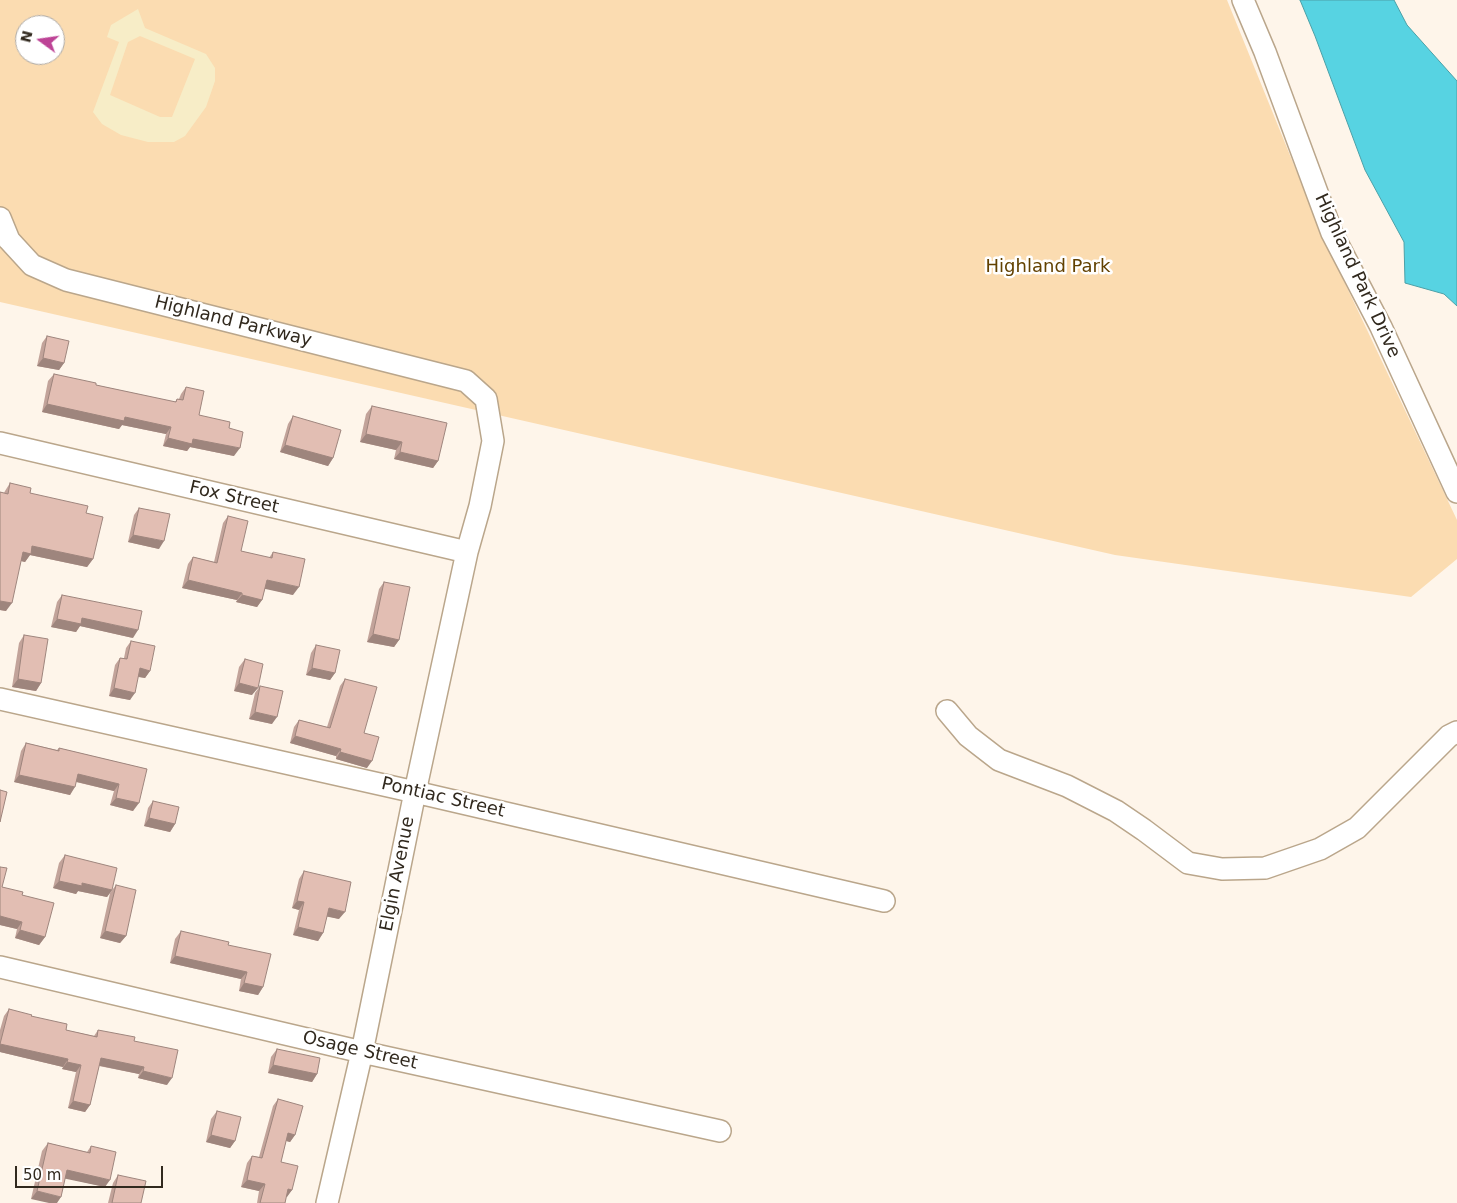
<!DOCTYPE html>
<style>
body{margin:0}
#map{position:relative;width:1457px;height:1203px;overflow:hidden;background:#fef5ea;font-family:"DejaVu Sans",sans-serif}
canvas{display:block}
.north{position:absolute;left:15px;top:15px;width:50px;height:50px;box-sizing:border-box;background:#fff;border:1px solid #ada9a5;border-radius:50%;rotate:284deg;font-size:14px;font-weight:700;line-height:20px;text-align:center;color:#31291e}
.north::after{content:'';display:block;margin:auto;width:18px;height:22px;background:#bd4396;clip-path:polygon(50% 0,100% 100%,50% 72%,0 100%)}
.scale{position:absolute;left:15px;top:1166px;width:148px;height:22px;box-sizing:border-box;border:2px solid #31291e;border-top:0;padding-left:6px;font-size:15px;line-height:18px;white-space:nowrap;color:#31291e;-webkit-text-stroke:4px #fff;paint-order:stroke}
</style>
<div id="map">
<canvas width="1457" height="1203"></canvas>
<div class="north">N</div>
<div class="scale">50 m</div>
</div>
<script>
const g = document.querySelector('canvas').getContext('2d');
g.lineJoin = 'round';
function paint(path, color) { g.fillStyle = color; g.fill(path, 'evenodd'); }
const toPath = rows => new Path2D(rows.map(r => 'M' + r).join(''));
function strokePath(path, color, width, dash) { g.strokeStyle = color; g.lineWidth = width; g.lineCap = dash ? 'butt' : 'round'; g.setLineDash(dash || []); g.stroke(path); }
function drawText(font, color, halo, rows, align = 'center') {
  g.font = font + ' "DejaVu Sans",sans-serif'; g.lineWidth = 5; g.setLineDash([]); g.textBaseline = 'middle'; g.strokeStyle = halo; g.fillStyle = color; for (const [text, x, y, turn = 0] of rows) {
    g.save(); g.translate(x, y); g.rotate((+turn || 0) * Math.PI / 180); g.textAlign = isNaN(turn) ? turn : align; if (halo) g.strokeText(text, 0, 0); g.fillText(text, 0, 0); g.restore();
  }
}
paint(toPath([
 [0,0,1227,0,1324,239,1457,520,1457,559,1411,597,1115,555,0,302],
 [25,25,55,25,55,55,25,55]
]), '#fbdcb1');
paint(toPath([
 [138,9,145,28,206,54,215,68,215,81,206,107,185,136,174,142,148,142,121,135,102,124,93,112,119,42,107,37,111,25],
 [140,36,195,59,172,117,160,117,110,95,128,42]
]), '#f7edc7');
const water = toPath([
 [1300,0,1394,0,1407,25,1457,81,1457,306,1444,294,1405,283,1404,242,1365,170,1315,36,1300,0]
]);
paint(water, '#57d3e2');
strokePath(water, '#4ca0a7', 1);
const street = toPath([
 [1243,0,1265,52,1332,233,1381,327,1457,492],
 [0,218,9,240,32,265,66,280,466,381,486,399,493,441,480,506,467,552,415,792,362,1052,327,1203],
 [0,443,467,552],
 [0,699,415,792,884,901],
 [947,711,968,736,999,760,1067,786,1116,811,1144,830,1188,863,1222,869,1265,868,1320,849,1357,828,1449,736,1457,732],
 [0,967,362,1052,720,1131]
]);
strokePath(street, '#baa68b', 24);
strokePath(street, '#fff', 21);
paint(toPath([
 [47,336,64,363,59,370,37,366,42,343],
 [54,374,96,385,175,402,177,399,179,399,181,394,186,387,199,415,229,428,234,456,190,447,187,451,163,446,166,434,122,425,119,429,42,412,48,381],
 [372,406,438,461,433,468,394,459,396,450,360,442,366,414],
 [293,416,333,458,328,466,280,452,288,424],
 [10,483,30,493,86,513,93,559,87,567,30,555,25,562,21,561,6,611,0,610,0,492,4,493,5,491],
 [139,508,159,549,128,542,134,515],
 [228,516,241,551,269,558,273,552,293,595,265,588,262,600,257,607,236,602,237,600,182,588,188,564,193,557,214,562,223,523],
 [384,582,399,640,394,647,367,642,379,589],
 [62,595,133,638,80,626,76,632,51,627,57,602],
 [24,635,41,683,36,691,12,687,19,643],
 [131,641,150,671,145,678,138,677,130,700,109,696,115,665,120,658,124,658,126,648],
 [316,645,335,673,330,680,306,675,311,653],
 [245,659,252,695,234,691,239,667],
 [345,679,364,733,367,768,336,759,336,756,290,743,294,727,299,720,327,727,340,686],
 [260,686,272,724,249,719,255,693],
 [26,743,57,750,59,748,147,769,133,811,110,805,114,791,76,782,70,795,14,782,21,751],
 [153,801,175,824,170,832,144,826,148,808],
 [65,855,112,890,107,897,78,891,76,894,53,888,59,863],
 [0,867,2,887,22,895,45,937,39,945,15,938,17,929,0,925],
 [304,871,339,919,327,916,323,933,318,941,293,935,299,910,292,908,299,879],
 [116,885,126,936,120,943,100,938,110,893],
 [181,931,228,945,263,987,258,995,239,991,241,979,170,963,175,939],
 [9,1009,66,1030,94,1036,98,1030,134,1041,167,1085,138,1078,139,1074,99,1066,90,1105,85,1112,68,1108,76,1072,62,1069,63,1067,0,1052,0,1030,4,1016],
 [277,1049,317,1074,312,1082,268,1073,271,1057],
 [278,1099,295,1135,290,1142,286,1141,281,1162,292,1190,286,1197,285,1203,257,1203,259,1191,241,1187,247,1163,252,1156,259,1157,273,1106],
 [217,1111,235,1141,230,1148,206,1142,211,1119],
 [48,1143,87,1152,91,1146,105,1187,66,1178,31,1199,42,1151],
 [118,1175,141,1203,108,1203,113,1183]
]), '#c2a39a');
paint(toPath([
 [43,358,64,363,59,370,37,366],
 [47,404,125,417,171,427,166,434,122,425,119,429,42,412],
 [366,434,402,442,396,450,360,442],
 [168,438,193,439,240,448,234,456,190,447,187,451,163,446],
 [285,445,333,458,328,466,280,452],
 [400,452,438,461,433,468,394,459],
 [133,535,164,541,159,549,128,542],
 [32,546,93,559,87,567,30,555,25,562,17,560,23,552],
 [188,580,242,593,237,600,182,588],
 [267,580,299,587,293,595,261,588],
 [242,595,262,600,257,607,236,602],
 [0,601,12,603,6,611,0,610],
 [82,618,138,630,133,638,80,626,76,632,51,627,57,619],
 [373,634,399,640,394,647,367,642],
 [140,668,150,671,145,678,135,676],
 [312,668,335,673,330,680,306,675],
 [18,679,41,683,36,691,12,687],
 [239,683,258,688,252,695,234,691],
 [114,688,135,693,130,700,109,696],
 [255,712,277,717,272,724,249,719],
 [295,736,341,749,336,756,290,743],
 [340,752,372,761,367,768,336,759],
 [78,774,119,784,114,791,73,781],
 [19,775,75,787,70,795,14,782],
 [116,798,139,803,133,811,110,805],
 [149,818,175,824,170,832,144,826],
 [59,881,82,883,112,890,107,897,78,891,76,894,53,888],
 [297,901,304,902,299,910,292,908],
 [329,908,345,912,339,919,324,916],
 [0,916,22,922,17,929,0,925],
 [298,927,323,933,318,941,293,935],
 [20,930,45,937,39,945,15,938],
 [105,931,126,936,120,943,100,938],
 [175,956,247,972,241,979,170,963],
 [244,983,263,987,258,995,239,991],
 [0,1044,68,1059,63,1067,0,1052],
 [101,1058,144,1067,139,1074,96,1065],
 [67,1062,81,1065,76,1072,62,1069],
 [273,1065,317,1074,312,1082,268,1073],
 [143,1071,172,1078,167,1085,138,1078],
 [73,1101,90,1105,85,1112,68,1108],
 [288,1133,295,1135,290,1142,283,1140],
 [211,1135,235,1141,230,1148,206,1142],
 [67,1170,110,1180,105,1187,62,1178],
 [247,1180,265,1184,259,1191,241,1187],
 [288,1189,292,1190,287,1197,283,1197],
 [37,1191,61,1197,57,1203,49,1203,31,1199]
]), '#9e857d');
const building = toPath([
 [47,336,69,341,64,363,43,358,47,336],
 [54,374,96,383,96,385,176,402,177,399,183,400,186,387,204,391,199,415,230,422,229,428,243,432,240,448,193,439,192,444,168,438,171,427,125,417,124,421,47,404,54,374],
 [372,406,447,423,438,461,400,452,402,442,366,434,372,406],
 [293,416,341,430,333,458,285,445,293,416],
 [10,483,31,488,30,493,88,506,86,513,103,517,93,559,32,546,31,554,23,552,12,603,0,601,0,492,8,494,10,483],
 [139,508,170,514,164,541,133,535,139,508],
 [228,516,248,521,241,551,272,558,273,552,305,559,299,587,267,580,262,600,242,595,242,593,188,580,193,557,217,563,228,516],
 [384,582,410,587,399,640,373,634,384,582],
 [62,595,142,611,138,630,82,618,81,624,57,619,62,595],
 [24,635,48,639,41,683,18,679,24,635],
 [131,641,155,646,150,671,140,668,135,693,114,688,120,658,127,659,131,641],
 [316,645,340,650,335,673,312,668,316,645],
 [245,659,263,664,258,688,239,683,245,659],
 [345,679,377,687,364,733,379,737,372,761,340,752,341,749,295,736,299,720,330,728,345,679],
 [260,686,283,691,277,717,255,712,260,686],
 [26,743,59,751,59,748,147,769,139,803,116,798,119,784,78,774,75,787,19,775,26,743],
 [0,790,7,792,0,822,0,790],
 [153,801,179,807,175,824,149,818,153,801],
 [65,855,117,868,112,890,82,883,82,886,59,881,65,855],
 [0,867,7,868,2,887,23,892,22,895,54,903,45,937,20,930,22,922,0,916,0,867],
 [304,871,351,882,345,912,329,908,323,933,298,927,304,902,297,901,304,871],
 [116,885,136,890,126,936,105,931,116,885],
 [181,931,229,942,228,945,271,954,263,987,244,983,247,972,175,956,181,931],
 [9,1009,32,1015,31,1016,67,1024,66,1030,97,1037,98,1030,135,1037,134,1041,178,1050,172,1078,143,1071,144,1067,101,1058,90,1105,73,1101,81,1065,67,1062,68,1059,0,1044,9,1009],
 [277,1049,320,1058,317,1074,273,1065,277,1049],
 [278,1099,303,1106,295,1135,288,1133,281,1162,298,1166,292,1190,288,1189,285,1203,260,1203,265,1184,247,1180,252,1156,262,1158,278,1099],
 [217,1111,241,1117,235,1141,211,1135,217,1111],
 [48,1143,90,1153,91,1146,116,1152,110,1180,67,1170,61,1197,37,1191,48,1143],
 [118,1175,146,1181,141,1203,112,1203,118,1175]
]);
paint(building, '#e2beb3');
strokePath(building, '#9e857d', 1);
drawText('18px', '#624100', '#fff', [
 ["Highland Park",1048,267]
]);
drawText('18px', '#31291e', '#fff', [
 ["Highland Park Drive",1357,276,65],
 ["Highland Parkway",233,322,14],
 ["Fox Street",234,498,13],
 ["Pontiac Street",443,798,13],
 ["Elgin Avenue",398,874,-79],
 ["Osage Street",360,1051,13]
]);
</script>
